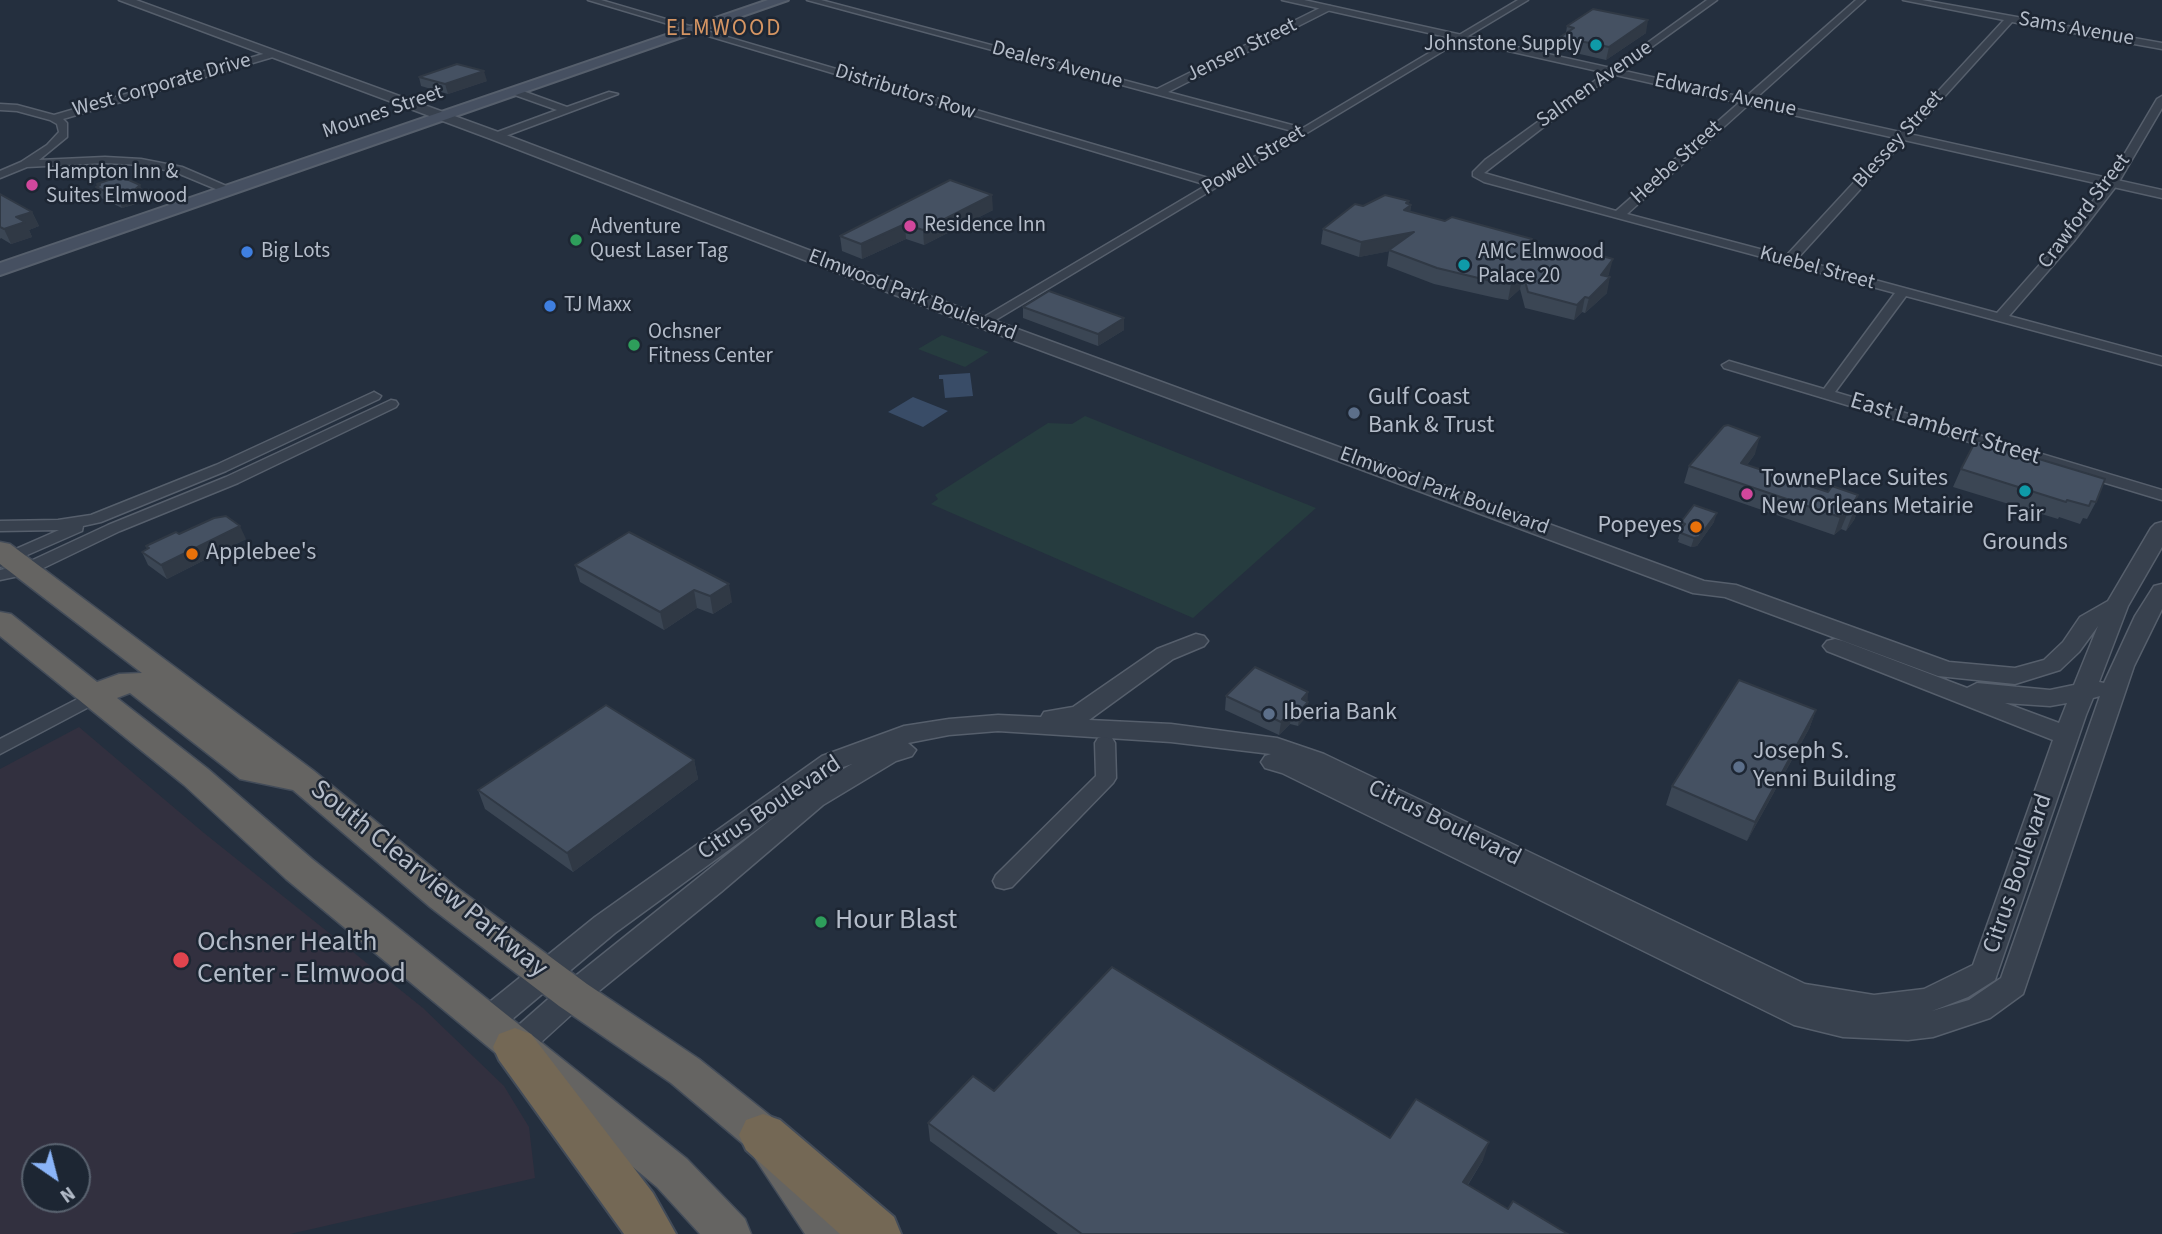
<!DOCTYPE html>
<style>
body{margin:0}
#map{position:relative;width:2162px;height:1234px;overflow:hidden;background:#242f3e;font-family:"Source Sans 3",sans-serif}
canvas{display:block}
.north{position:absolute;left:21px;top:1143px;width:70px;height:70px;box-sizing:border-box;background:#1d2633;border:2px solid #59626f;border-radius:50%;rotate:145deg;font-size:19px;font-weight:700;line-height:28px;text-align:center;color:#b4bcc9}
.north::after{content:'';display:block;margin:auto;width:24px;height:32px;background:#8ab4f8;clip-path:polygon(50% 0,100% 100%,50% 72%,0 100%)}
</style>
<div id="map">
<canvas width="2162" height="1234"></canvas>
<div class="north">N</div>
</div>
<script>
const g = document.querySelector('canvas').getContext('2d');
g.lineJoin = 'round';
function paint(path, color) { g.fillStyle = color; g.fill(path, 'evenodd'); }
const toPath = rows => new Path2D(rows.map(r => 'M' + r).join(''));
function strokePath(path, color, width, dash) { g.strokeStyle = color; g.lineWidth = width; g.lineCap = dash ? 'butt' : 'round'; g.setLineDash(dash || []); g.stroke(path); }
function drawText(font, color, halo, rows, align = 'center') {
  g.font = font + ' "Source Sans 3",sans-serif'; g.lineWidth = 5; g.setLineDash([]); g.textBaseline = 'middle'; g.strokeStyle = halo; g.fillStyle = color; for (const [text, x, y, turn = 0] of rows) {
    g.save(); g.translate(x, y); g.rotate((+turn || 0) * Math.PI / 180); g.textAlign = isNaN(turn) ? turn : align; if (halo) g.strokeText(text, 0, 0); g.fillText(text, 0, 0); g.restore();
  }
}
paint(toPath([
 [79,727,204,833,423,1008,504,1086,529,1127,535,1178,290,1234,0,1234,0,769],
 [35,1157,77,1157,77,1199,35,1199]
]), '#32303f');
paint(toPath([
 [942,335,989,352,965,367,918,349],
 [1085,416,1316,508,1193,618,931,504,938,499,935,495,1048,423,1072,424]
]), '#263c3f');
paint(toPath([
 [970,373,973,396,945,398,943,379,939,379,939,375],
 [913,397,948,411,923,427,888,412]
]), '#394c67');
const minor = toPath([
 [588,0,601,0,1215,180,1296,132,807,0,821,0,1157,89,1324,6,1330,6,1330,10,1168,92,1303,128,1518,0,1528,0,984,327,979,326,979,320,1207,185,588,0],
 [1707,0,1717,0,1585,95,1484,173,1616,211,1856,0,1865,0,1627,214,1786,256,2004,20,1903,0,1922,0,2162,43,2162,49,2012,22,1797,259,1997,313,2066,235,2108,182,2157,99,2162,96,2162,108,2117,185,2074,241,2009,316,2162,357,2162,365,1906,296,1835,392,2162,490,2162,500,1724,368,1722,365,1729,361,1824,389,1895,293,1484,182,1473,176,1473,172,1485,160,1707,0],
 [270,52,275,55,273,57,63,119,67,123,67,137,39,160,105,157,141,159,182,167,231,188,231,192,223,192,175,172,141,165,105,163,27,167,0,178,0,171,21,162,47,145,59,132,57,124,50,120,17,111,0,110,0,104,17,105,54,115,270,52],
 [512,90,520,90,567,107,609,92,618,94,500,138,492,138,492,134,557,110,512,94,512,90],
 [374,392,381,396,379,399,226,471,101,522,83,526,82,531,0,567,0,556,59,530,0,531,0,521,58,520,91,515,216,465,374,392],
 [391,400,396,401,398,404,396,407,238,483,120,531,33,573,0,580,0,570,22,565,108,525,226,477,391,400],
 [95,690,102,692,104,696,102,700,0,754,0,739,95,690],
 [1105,736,1112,738,1115,743,1116,778,1113,783,1012,887,1004,889,996,887,993,881,996,875,1096,776,1095,743,1098,738,1105,736]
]);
const tertiary = toPath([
 [119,0,136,0,501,133,990,319,1704,581,1736,585,1949,662,2015,668,2044,660,2063,642,2080,617,2108,601,2151,528,2155,524,2162,522,2162,547,2128,606,2099,682,2104,683,2135,616,2154,586,2162,584,2162,609,2134,666,2023,994,1990,1018,1933,1037,1908,1040,1843,1037,1794,1025,1282,773,1265,768,1261,762,1265,756,1271,754,1171,742,998,731,949,735,908,743,916,750,912,756,896,761,823,805,721,892,583,1004,526,1056,515,1060,504,1056,500,1047,504,1038,563,986,778,814,615,933,498,1031,487,1035,476,1031,472,1022,476,1013,595,917,822,756,904,726,949,719,998,715,1041,717,1044,712,1073,707,1157,649,1196,634,1204,636,1208,641,1204,646,1173,659,1089,720,1171,724,1277,738,1324,754,1805,984,1874,995,1924,989,1973,965,2053,740,1827,651,1823,646,1827,641,1835,639,1843,641,1967,688,1977,683,2050,690,2074,685,2098,626,2079,652,2060,670,2015,684,1938,676,1725,597,1693,593,978,327,491,139,119,0],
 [2100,696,2001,978,1969,1000,1932,1011,1968,997,1995,980,2086,715,2093,698,2100,696],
 [2005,703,2050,706,2067,703,2059,723,2005,703],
 [852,764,823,781,840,768,852,764],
 [1282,0,1304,0,2162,190,2162,198,1282,0]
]);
const secondary = toPath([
 [768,0,788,0,0,275,0,263,768,0]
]);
const trunk = toPath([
 [0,542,10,544,314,771,456,887,587,984,699,1059,778,1122,847,1219,853,1234,805,1234,748,1148,671,1083,559,1006,430,907,293,790,240,779,130,693,117,698,208,769,312,859,687,1159,745,1219,751,1234,700,1234,657,1187,286,879,184,785,0,636,0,612,11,614,97,682,119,674,142,673,0,564,0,542]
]);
const motorway = toPath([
 [515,1028,531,1034,653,1193,676,1234,624,1234,499,1060,493,1047,499,1034,515,1028],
 [763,1114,780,1120,894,1217,901,1234,840,1234,746,1150,739,1135,746,1120,763,1114]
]);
strokePath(minor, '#565f6c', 3);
strokePath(tertiary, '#565f6c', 3);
strokePath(secondary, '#565f6c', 4);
strokePath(trunk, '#434c59', 3);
strokePath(motorway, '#434c59', 4);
paint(minor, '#38414e');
paint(tertiary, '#38414e');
paint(secondary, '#465061');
paint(trunk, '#656462');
paint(motorway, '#746855');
paint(toPath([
 [1567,26,1646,33,1606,60,1558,49,1560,37,1566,33],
 [419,77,487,81,448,94,421,86],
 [950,180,993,210,924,245,906,239,862,259,842,251,840,236],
 [97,184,145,196,136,204,122,208,101,198,96,187,98,186],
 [0,194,32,212,39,226,29,230,32,237,11,244,1,238,0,239],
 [1409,201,1408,204,1411,205,1410,212,1531,246,1609,274,1607,277,1607,293,1585,313,1582,312,1574,320,1525,308,1520,289,1508,300,1496,298,1434,284,1387,266,1389,251,1359,257,1321,244,1323,229,1363,206],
 [1023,307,1124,330,1098,346,1023,318],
 [1755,454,1747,465,1861,502,1854,520,1846,531,1841,529,1834,535,1684,483,1689,466],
 [1961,469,2096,502,2087,519,2083,518,2080,524,2059,517,2058,519,1953,487],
 [1681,522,1714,522,1697,546,1691,547,1678,542,1679,539,1678,539,1680,532,1678,531],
 [629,532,732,602,713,614,697,608,664,630,580,582,575,565],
 [179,534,246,539,167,579,148,565,142,552,147,549,146,546],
 [1226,696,1307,701,1308,702,1307,716,1298,726,1290,724,1279,735,1225,710],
 [1816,710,1809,729,1747,841,1666,805,1672,786],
 [694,760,698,779,573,872,485,809,478,790],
 [994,1091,1390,1138,1483,1160,1468,1185,1508,1209,1568,1234,1058,1234,930,1141,928,1123]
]), '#3b4654');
paint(toPath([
 [1648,20,1646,33,1606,60,1609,47],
 [484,71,487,81,448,94,445,84],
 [140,185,145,196,136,204,122,208,118,197],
 [992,195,993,210,924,245,923,230],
 [1409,201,1408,207,1411,205,1409,220,1401,225,1406,203],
 [32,212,39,226,29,230,32,237,11,244,4,229,16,217],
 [905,224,906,239,862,259,861,244],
 [1414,232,1412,247,1359,257,1361,242],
 [1613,259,1609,274,1598,289,1610,277,1607,293,1585,313,1589,298,1601,275],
 [1523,274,1520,289,1508,300,1511,284],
 [1585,297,1582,312,1574,320,1577,305],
 [1124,318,1124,330,1098,346,1098,334],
 [1760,437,1755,454,1736,480,1741,463],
 [1861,502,1854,520,1846,531,1853,513],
 [1848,512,1841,529,1834,535,1840,517],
 [1717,513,1714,522,1697,546,1691,547,1694,538],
 [240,526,246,539,167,579,161,565],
 [729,584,732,602,713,614,710,596],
 [694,590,697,608,664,630,660,612],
 [1308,692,1307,716,1298,726,1302,699],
 [1292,710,1290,724,1279,735,1281,722],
 [1816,710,1809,729,1747,841,1755,822],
 [694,760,698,779,573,872,567,853],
 [1489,1142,1483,1160,1458,1200,1463,1182]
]), '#303945');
const building = toPath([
 [1593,9,1648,20,1609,47,1560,37,1574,28,1567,26,1593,9],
 [457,64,484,71,445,84,419,77,457,64],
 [120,176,140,185,131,193,118,197,96,187,100,185,97,184,120,176],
 [950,180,992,195,923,230,905,224,861,244,840,236,950,180],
 [0,194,32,212,16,217,25,222,4,229,0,227,0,194],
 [1385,195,1409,201,1406,203,1411,205,1404,210,1445,221,1452,217,1532,239,1526,245,1571,257,1577,252,1585,251,1613,259,1601,275,1610,277,1589,298,1585,297,1577,305,1528,292,1523,274,1511,284,1499,283,1437,268,1389,250,1414,232,1361,242,1323,229,1355,204,1363,206,1385,195],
 [1049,291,1124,318,1098,334,1023,307,1049,291],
 [1728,425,1760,437,1741,463,1828,492,1832,486,1858,495,1855,500,1861,502,1853,513,1848,512,1840,517,1689,466,1724,426,1728,425],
 [1976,440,2105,479,2096,502,2091,501,2089,506,2067,500,2066,502,1961,469,1976,440],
 [1694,505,1717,513,1699,537,1694,538,1681,533,1683,530,1680,530,1685,524,1681,522,1694,505],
 [226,516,240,526,161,565,142,552,149,548,146,546,176,532,179,534,214,518,226,516],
 [629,532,729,584,710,596,694,590,660,612,575,565,629,532],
 [1255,667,1308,692,1302,699,1308,702,1299,712,1292,710,1281,722,1226,696,1255,667],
 [1739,680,1816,710,1755,822,1672,786,1739,680],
 [606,705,694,760,567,853,478,790,606,705],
 [1112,967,1390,1138,1416,1099,1489,1142,1463,1182,1508,1209,1513,1201,1568,1234,1082,1234,928,1123,973,1076,994,1091,1112,967]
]);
paint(building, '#455162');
strokePath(building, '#303945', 2);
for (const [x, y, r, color] of [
 [1596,45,7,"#0f9aa8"],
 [32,185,7,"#d1479c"],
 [910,226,7,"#d1479c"],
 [576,240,7,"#2e9e5b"],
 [247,252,7,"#3f7fe0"],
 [1464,265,7,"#0f9aa8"],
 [550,306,7,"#3f7fe0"],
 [634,345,7,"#2e9e5b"],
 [1354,413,7,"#5c6f8a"],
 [2025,491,7,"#0f9aa8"],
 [1747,494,7,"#d1479c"],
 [1696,527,7,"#e8710a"],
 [192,554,7,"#e8710a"],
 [1269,714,7,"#5c6f8a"],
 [1739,767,7,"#5c6f8a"],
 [821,922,7,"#2e9e5b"],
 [181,960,9,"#e0444e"]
]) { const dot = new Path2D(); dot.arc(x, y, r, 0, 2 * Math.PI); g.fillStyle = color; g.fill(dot); strokePath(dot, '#1d2633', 2.5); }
drawText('21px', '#b4bcc9', '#1d2633', [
 ["Sams Avenue",2076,30,10],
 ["Jensen Street",1242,51,-26],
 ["Dealers Avenue",1057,66,15],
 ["Salmen Avenue",1595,85,-35],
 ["West Corporate Drive",162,86,-16],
 ["Distributors Row",905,93,17],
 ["Edwards Avenue",1725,96,12],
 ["Mounes Street",383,113,-19],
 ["Blessey Street",1899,140,-48],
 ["Powell Street",1254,161,-31],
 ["Heebe Street",1677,163,-42],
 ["Crawford Street",2085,212,-53],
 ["Kuebel Street",1817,269,15],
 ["Elmwood Park Boulevard",912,296,21],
 ["Elmwood Park Boulevard",1444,492,20]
]);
drawText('21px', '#b4bcc9', '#1d2633', [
 ["Johnstone Supply",1582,45,"right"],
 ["Hampton Inn &",46,173],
 ["Suites Elmwood",46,197],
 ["Residence Inn",924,226],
 ["Adventure",590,228],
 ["Quest Laser Tag",590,252],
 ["Big Lots",261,252],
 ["AMC Elmwood",1478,253],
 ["Palace 20",1478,277],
 ["TJ Maxx",564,306],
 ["Ochsner",648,333],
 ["Fitness Center",648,357]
], 'left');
g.letterSpacing = '2px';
drawText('23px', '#d59563', '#1d2633', [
 ["ELMWOOD",724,30]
]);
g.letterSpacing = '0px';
drawText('24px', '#b4bcc9', '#1d2633', [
 ["Gulf Coast",1368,399],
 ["Bank & Trust",1368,427],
 ["TownePlace Suites",1761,480],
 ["New Orleans Metairie",1761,508],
 ["Fair",2025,516,"center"],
 ["Grounds",2025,544,"center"],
 ["Popeyes",1682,527,"right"],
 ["Applebee's",206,554],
 ["Iberia Bank",1283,714],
 ["Joseph S.",1753,753],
 ["Yenni Building",1753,781]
], 'left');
drawText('24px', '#b4bcc9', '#1d2633', [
 ["East Lambert Street",1945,430,17],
 ["Citrus Boulevard",770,809,-34],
 ["Citrus Boulevard",1444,824,26],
 ["Citrus Boulevard",2019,874,-71]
]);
drawText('28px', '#b4bcc9', '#1d2633', [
 ["South Clearview Parkway",428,880,39]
]);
drawText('28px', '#b4bcc9', '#1d2633', [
 ["Hour Blast",835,922],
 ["Ochsner Health",197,944],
 ["Center - Elmwood",197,976]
], 'left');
</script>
